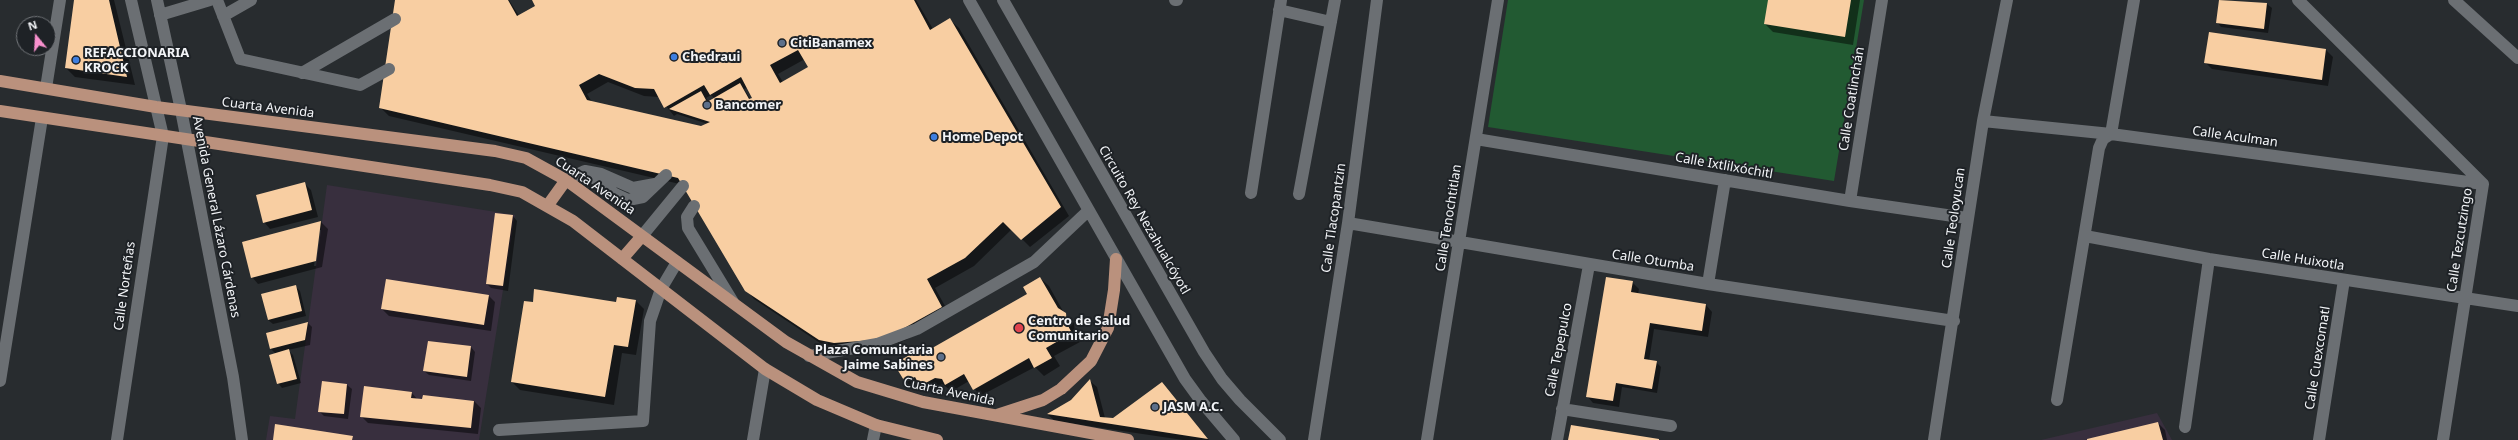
<!DOCTYPE html>
<meta charset="utf-8">
<style>
body{margin:0}
#map{position:relative;width:2518px;height:440px;overflow:hidden;background:#282c2f;font-family:"Noto Sans",sans-serif}
canvas{display:block}
.north{position:absolute;left:16px;top:16px;width:40px;height:40px;box-sizing:border-box;background:#1e2226;border:1px solid #73767a;border-radius:50%;rotate:342deg;font-size:11px;font-weight:700;line-height:16px;text-align:center;color:#f3f5f8}
.north::after{content:'';display:block;margin:auto;width:14px;height:18px;background:#f790cd;clip-path:polygon(50% 0,100% 100%,50% 72%,0 100%)}
</style>
<div id="map">
<canvas width="2518" height="440"></canvas>
<div class="north">N</div>
</div>
<script>
const g = document.querySelector('canvas').getContext('2d');
g.lineJoin = 'round';
function paint(path, color) { g.fillStyle = color; g.fill(path, 'evenodd'); }
const toPath = rows => new Path2D(rows.map(r => 'M' + r).join(''));
function strokePath(path, color, width, dash) { g.strokeStyle = color; g.lineWidth = width; g.lineCap = dash ? 'butt' : 'round'; g.setLineDash(dash || []); g.stroke(path); }
function drawText(font, color, halo, rows, align = 'center') {
  g.font = font + ' "Noto Sans",sans-serif'; g.lineWidth = 4; g.setLineDash([]); g.textBaseline = 'middle'; g.strokeStyle = halo; g.fillStyle = color; for (const [text, x, y, turn = 0] of rows) {
    g.save(); g.translate(x, y); g.rotate((+turn || 0) * Math.PI / 180); g.textAlign = isNaN(turn) ? turn : align; if (halo) g.strokeText(text, 0, 0); g.fillText(text, 0, 0); g.restore();
  }
}
paint(toPath([
 [327,185,515,215,479,440,266,440,270,416,295,419],
 [2157,413,2172,440,2041,440]
]), '#382f3e');
paint(toPath([
 [1508,0,1864,0,1834,181,1488,127]
]), '#225a32');
paint(toPath([
 [75,0,114,0,135,85,75,77,66,68],
 [396,0,509,0,519,16,536,6,533,0,916,0,933,29,950,20,959,28,1069,216,1030,247,1012,229,974,266,935,288,950,315,906,340,883,348,829,349,754,299,746,290,684,185,389,116,380,107],
 [805,59,809,67,783,82,778,74],
 [608,82,644,96,659,97,674,116,677,114,708,124,701,127,592,102,587,94],
 [748,87,754,98,751,100,744,89],
 [711,95,715,99,709,102,706,98],
 [1769,0,1860,0,1853,45,1773,32,1765,24],
 [2220,0,2267,4,2272,8,2268,33,2221,27,2217,22],
 [2210,33,2326,50,2333,57,2328,86,2212,69,2205,62],
 [304,183,311,190,318,217,270,229,264,222],
 [513,216,517,221,508,291,491,288,487,284],
 [321,222,328,229,322,267,258,284,252,277,243,243],
 [319,230,321,230,316,266,314,266],
 [1040,278,1049,286,1064,313,1074,323,1075,333,1080,342,1054,356,1060,366,1044,376,1035,367,980,396,969,381,952,391,942,384,928,392,920,384,913,389,906,382,896,364,925,348,928,351,1029,295],
 [1632,282,1639,289,1638,294,1706,305,1712,312,1708,337,1654,329,1649,361,1656,362,1661,367,1657,393,1622,387,1619,407,1593,403,1587,396],
 [295,286,300,291,306,316,273,324,268,320,262,295],
 [489,296,495,302,491,331,389,316,382,309],
 [636,301,644,309,636,355,622,353,614,405,520,390,512,382,533,303,617,303],
 [308,323,312,327,310,345,288,350,293,355,301,383,282,388,278,383,276,354,271,349,267,333],
 [471,347,475,352,471,381,429,375,424,371],
 [1090,381,1097,387,1105,418,1113,419,1162,383,1209,440,1183,440,1055,421,1048,415,1071,401],
 [323,382,347,385,352,389,348,419,324,416,319,411],
 [411,392,418,400,474,401,481,408,478,434,368,423,361,416],
 [2158,423,2165,430,2167,440,2089,440]
]), '#0007');
paint(toPath([
 [74,0,109,0,127,77,65,68],
 [395,0,508,0,517,16,535,6,532,0,914,0,930,30,950,18,1061,207,1021,240,1003,222,965,258,927,279,942,307,897,332,874,340,834,343,819,340,745,291,678,178,379,108],
 [798,50,808,67,780,83,770,65],
 [599,74,635,88,654,89,664,108,704,85,710,95,741,77,752,98,749,99,740,83,707,102,701,91,669,109,710,122,701,126,587,100,579,85],
 [1768,0,1851,0,1845,37,1764,24],
 [2219,0,2267,3,2264,29,2216,23],
 [2209,32,2326,49,2322,80,2204,63],
 [305,182,312,210,263,223,256,195],
 [495,213,513,215,503,286,486,284],
 [321,221,316,261,251,278,242,242],
 [1040,277,1058,308,1066,313,1067,324,1072,333,1046,348,1052,358,1034,368,1029,358,973,390,964,374,945,385,942,379,935,378,920,386,915,377,905,382,894,364,925,346,927,351,1027,294,1023,287],
 [1606,277,1633,281,1631,292,1706,304,1702,331,1650,323,1644,359,1657,361,1652,389,1616,383,1613,401,1586,397],
 [386,279,489,295,484,325,381,309],
 [296,285,302,311,268,320,261,294],
 [534,289,616,302,617,297,636,300,628,347,614,345,605,397,511,382,524,301,533,302],
 [308,322,305,340,270,349,266,333],
 [428,341,471,346,467,377,423,371],
 [289,349,297,379,277,384,269,355],
 [1090,379,1100,417,1113,418,1162,382,1208,439,1047,414,1071,400],
 [322,381,347,384,344,414,318,412],
 [364,386,412,392,411,398,422,399,423,395,474,401,471,428,360,417],
 [2158,422,2163,440,2087,440,2087,439],
 [275,424,353,436,352,440,273,440],
 [1571,425,1659,439,1659,440,1568,440]
]), '#f8cea2');
strokePath(toPath([
 [157,0,181,110,233,377,242,440],
 [217,0,240,59,360,85,389,69],
 [969,0,1185,379,1201,401,1234,440],
 [1003,0,1204,352,1222,379,1240,400,1280,440],
 [1175,0,1177,0],
 [2298,0,2483,184],
 [2454,0,2518,58],
 [1279,10,1331,22],
 [160,15,210,0],
 [223,16,251,0],
 [302,73,395,19],
 [46,88,60,0],
 [1983,121,2111,134,2483,184],
 [1476,139,1850,201,1967,218],
 [585,171,615,194,628,200,643,197,666,175],
 [566,180,585,171,601,174,633,188,655,184],
 [1251,193,1281,0],
 [1299,194,1335,0],
 [1850,201,1882,0],
 [694,206,687,217,688,228,733,302],
 [1348,223,1708,284,1954,321],
 [642,236,683,186],
 [2085,236,2209,259,2518,306],
 [1708,284,1725,180],
 [809,356,877,344,917,329,1034,262,1088,211],
 [0,381,42,118],
 [2057,400,2099,148,2103,139,2111,134,2134,0],
 [1562,409,1671,426],
 [2185,427,2209,259],
 [499,430,643,421,650,321,661,289,677,262],
 [117,440,163,136,131,0],
 [753,440,765,369],
 [873,440,876,425],
 [1314,440,1348,223,1377,0],
 [1427,440,1498,0],
 [1557,440,1589,265],
 [1934,440,1983,121,2007,0],
 [2319,440,2344,280],
 [2443,440,2483,184]
]), '#6b6f73', 12);
strokePath(toPath([
 [0,81,156,107,495,151,526,158,566,180,786,342,857,382,923,402,1128,440],
 [0,111,490,185,522,192,573,221,765,369,817,400,876,425,937,440],
 [548,205,566,180],
 [622,259,642,236],
 [997,415,1043,400,1061,389,1091,361,1108,328,1114,290,1116,259]
]), '#ba917d', 12);
for (const [x, y, r, color] of [
 [782,43,4,"#5c6f8a"],
 [674,57,4,"#3f7fe0"],
 [76,60,4,"#3f7fe0"],
 [707,105,4,"#5c6f8a"],
 [934,137,4,"#3f7fe0"],
 [1019,328,5,"#e0444e"],
 [941,357,4,"#5c6f8a"],
 [1155,407,4,"#5c6f8a"]
]) { const dot = new Path2D(); dot.arc(x, y, r, 0, 2 * Math.PI); g.fillStyle = color; g.fill(dot); strokePath(dot, '#1e2226', 1.5); }
drawText('bold 13px', '#f3f5f8', '#1e2226', [
 ["CitiBanamex",790,43],
 ["REFACCIONARIA",84,53],
 ["KROCK",84,68],
 ["Chedraui",682,57],
 ["Bancomer",715,105],
 ["Home Depot",942,137],
 ["Centro de Salud",1028,321],
 ["Comunitario",1028,336],
 ["Plaza Comunitaria",933,350,"right"],
 ["Jaime Sabines",933,365,"right"],
 ["JASM A.C.",1163,407]
], 'left');
drawText('13px', '#f3f5f8', '#1e2226', [
 ["Calle Coatlinchán",1852,99,-81],
 ["Cuarta Avenida",268,108,7],
 ["Calle Aculman",2235,137,8],
 ["Calle Ixtlilxóchitl",1724,166,10],
 ["Cuarta Avenida",595,186,34],
 ["Avenida General Lázaro Cárdenas",216,217,79],
 ["Calle Tlacopantzin",1334,218,-82],
 ["Calle Tenochtitlan",1449,218,-81],
 ["Calle Teoloyucan",1954,218,-82],
 ["Circuito Rey Nezahualcóyotl",1144,220,60],
 ["Calle Tezcutzingo",2460,240,-81],
 ["Calle Huixotla",2303,260,9],
 ["Calle Otumba",1653,261,9],
 ["Calle Norteñas",125,286,-82],
 ["Calle Tepepulco",1559,350,-79],
 ["Calle Cuexcomatl",2318,358,-81],
 ["Cuarta Avenida",949,392,12]
]);
</script>
